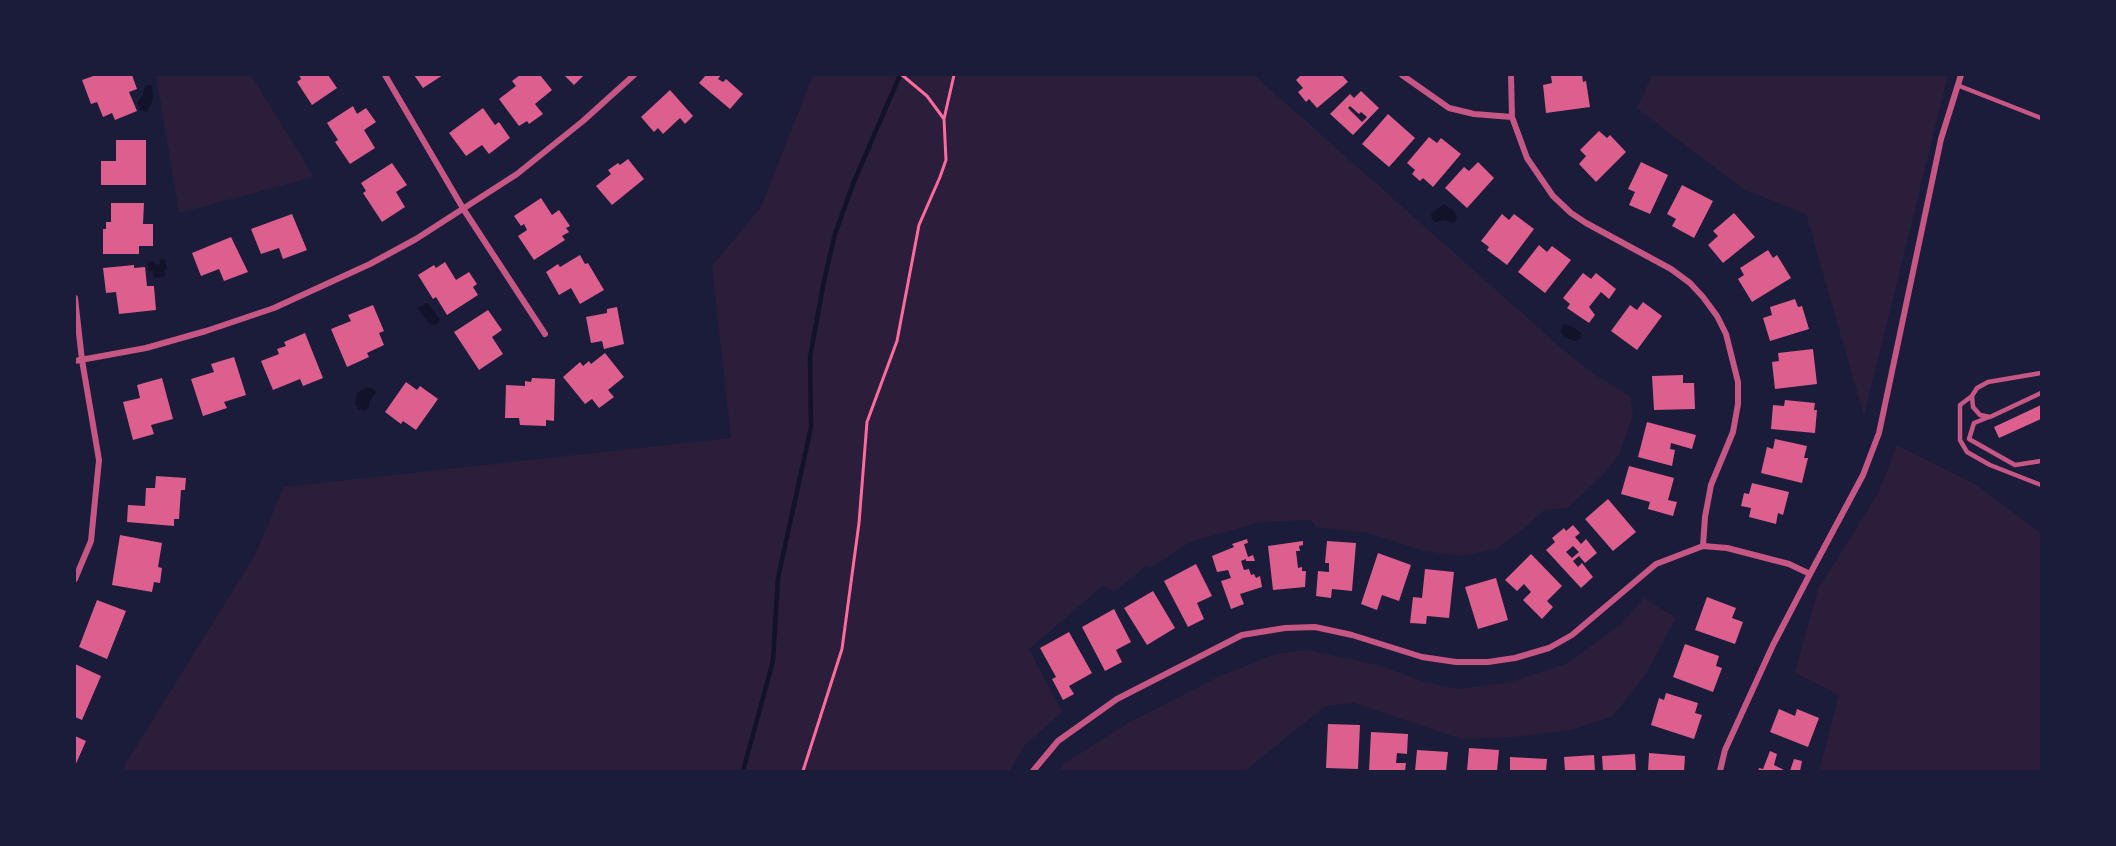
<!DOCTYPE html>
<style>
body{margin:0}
#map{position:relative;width:2116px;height:846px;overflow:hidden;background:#1b1b3a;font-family:Montserrat,sans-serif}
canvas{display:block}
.frame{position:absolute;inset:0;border:76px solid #1b1b3a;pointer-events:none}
</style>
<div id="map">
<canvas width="2116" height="846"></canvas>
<div class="frame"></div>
</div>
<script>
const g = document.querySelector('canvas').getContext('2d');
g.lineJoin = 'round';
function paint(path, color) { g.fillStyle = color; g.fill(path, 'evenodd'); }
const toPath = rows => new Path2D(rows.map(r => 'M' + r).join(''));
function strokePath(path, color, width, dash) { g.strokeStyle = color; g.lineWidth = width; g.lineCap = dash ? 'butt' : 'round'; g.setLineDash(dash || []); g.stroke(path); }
paint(toPath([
 [156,75,251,75,314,177,179,213],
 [813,75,1254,75,1567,353,1597,376,1630,396,1633,415,1619,455,1602,476,1567,508,1544,510,1525,528,1497,549,1462,556,1424,551,1368,533,1316,527,1311,520,1261,522,1190,542,1151,568,1146,566,1114,592,1103,586,1029,649,1062,712,1025,745,1009,771,121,771,255,555,284,487,731,438,712,266,761,207],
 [1652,75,1948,75,1864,416,1806,214,1743,189,1637,108],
 [1897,445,1977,485,2041,533,2041,771,1819,771,1839,695,1795,673,1818,589,1878,494],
 [1644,598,1676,618,1647,672,1613,716,1571,730,1513,737,1461,739,1354,703,1325,706,1245,771,1060,771,1062,765,1128,723,1218,677,1275,654,1307,650,1378,665,1425,682,1459,689,1510,682,1568,663,1620,625]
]), '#2a1e3b');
paint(toPath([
 [149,85,152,86,153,99,147,112,140,110,137,103,143,95,145,86],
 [1444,204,1455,212,1457,217,1454,223,1443,220,1435,222,1432,219,1431,215,1433,212],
 [165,259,167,270,164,270,165,276,154,278,153,271,149,271,147,262,154,261,155,265,160,264,160,260],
 [428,303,440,320,438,323,432,325,429,323,417,308],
 [1564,324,1571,326,1581,333,1581,338,1575,341,1563,336,1561,331],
 [366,388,372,388,376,392,369,402,369,408,365,410,358,409,355,404,357,393]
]), '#12122b');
strokePath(toPath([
 [743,771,773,661,778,578,811,427,810,357,824,281,835,234,853,184,900,75]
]), '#12122b', 4.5);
paint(toPath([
 [96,75,132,75,137,89,129,92,137,111,115,120,112,113,103,117,97,102,91,104,82,80],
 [299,75,328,75,337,88,312,105,297,82,301,79],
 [414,75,443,75,423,88],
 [520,75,540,75,552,90,535,104,543,114,529,124,527,121,519,126,499,99,516,86,512,81],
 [564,75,584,75,574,85],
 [706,75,721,75,718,79,723,82,726,79,743,94,730,109,699,83],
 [1301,75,1342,75,1348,82,1317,108,1309,99,1306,102,1298,92,1303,88,1296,80],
 [1560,75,1582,75,1583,82,1586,81,1590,107,1546,113,1543,85,1552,83,1551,76],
 [670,90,693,116,685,124,680,118,663,134,658,128,654,132,641,117],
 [1361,91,1379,108,1353,135,1330,114,1350,94,1354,98],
 [1350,106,1359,114,1361,112,1367,117,1362,122,1348,108],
 [353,106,357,114,366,108,376,122,364,130,375,148,350,164,335,142,338,140,327,123],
 [483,108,495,125,499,122,510,138,489,154,482,145,466,156,449,133],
 [1388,114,1415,138,1389,167,1362,144],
 [1599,131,1607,138,1610,135,1626,152,1596,182,1579,164,1586,156,1580,150],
 [1429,137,1437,143,1441,138,1461,154,1433,187,1423,178,1420,181,1412,174,1415,170,1407,163],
 [116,140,146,140,146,185,101,185,101,161,116,161],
 [628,159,644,179,612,205,596,186,611,174,608,170,618,163,620,165],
 [1478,162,1494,178,1467,208,1445,188,1464,167,1469,171],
 [1641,162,1668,175,1650,214,1629,205,1635,192,1628,189],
 [392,163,407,185,396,192,405,207,382,222,363,193,366,191,361,183],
 [1682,185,1713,201,1694,238,1672,226,1676,219,1667,214],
 [541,198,552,215,559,210,570,226,566,228,569,232,562,236,565,240,534,260,518,236,527,230,524,224,521,226,514,216],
 [111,203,144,203,143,224,153,224,153,246,139,246,139,254,103,254,103,229,106,229,106,222,111,222],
 [1734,213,1755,237,1723,263,1708,245,1718,236,1713,231],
 [292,214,307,250,283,259,279,248,261,254,251,229],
 [1502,214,1509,220,1514,214,1534,229,1507,265,1487,250,1489,247,1481,241],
 [231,237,248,272,224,281,219,269,201,276,192,253],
 [1539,245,1547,252,1552,246,1571,260,1545,293,1518,272],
 [1768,250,1773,258,1777,255,1791,278,1752,302,1738,279,1744,275,1740,268],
 [580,255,585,264,588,263,604,290,580,304,571,288,559,295,546,272,558,264,560,267],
 [445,262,456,280,469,272,477,284,473,287,478,295,447,315,436,297,433,299,418,275,434,265,436,268],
 [134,265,134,268,145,267,147,286,154,286,156,310,119,314,116,292,106,293,103,268],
 [1583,273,1591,279,1596,273,1616,289,1609,299,1601,292,1589,307,1595,315,1589,323,1567,308,1570,304,1563,298],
 [1795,299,1798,307,1802,306,1809,329,1770,341,1763,318,1772,315,1770,307],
 [1643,302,1662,316,1637,350,1611,331,1630,305,1637,310],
 [373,305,384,331,379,333,384,345,367,353,369,357,347,367,331,329,351,321,348,315],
 [617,307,624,344,604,349,602,341,591,343,586,317,607,313,607,309],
 [488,310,502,330,492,337,503,354,479,370,454,332],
 [305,333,323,378,303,386,300,379,273,390,261,361,279,354,277,349,286,346,284,342],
 [1813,349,1817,384,1775,389,1772,362,1779,361,1778,353],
 [605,353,624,377,608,390,614,397,599,408,592,399,585,404,563,377,580,362,583,366,589,361,591,364],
 [234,357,246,395,224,402,227,408,203,416,191,379,214,372,211,364],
 [1683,375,1683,383,1694,383,1695,409,1654,410,1652,376],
 [162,378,173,419,151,425,154,434,133,440,123,402,140,398,137,385],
 [532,378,555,379,554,421,546,420,546,426,520,425,519,418,505,418,506,385,525,386,525,381,531,382],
 [406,382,417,390,420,386,438,399,416,430,403,421,401,424,385,412],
 [1785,400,1815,403,1814,410,1817,410,1815,433,1771,429,1773,405,1784,406],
 [2041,405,2041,419,1999,438,1994,427],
 [1647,422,1696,435,1692,449,1671,443,1670,449,1675,450,1672,466,1638,457],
 [1775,439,1807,446,1804,458,1808,458,1802,483,1761,473,1767,447,1773,449],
 [1629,466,1674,478,1668,500,1677,502,1673,516,1648,509,1650,502,1621,494],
 [156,476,186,478,185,490,181,490,179,519,174,519,174,526,127,522,128,505,145,506,146,488,155,488],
 [1752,483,1789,492,1783,515,1778,513,1776,524,1749,517,1751,508,1741,506,1744,493,1749,494],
 [1608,499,1636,532,1613,551,1585,519],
 [1573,525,1580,533,1575,537,1581,544,1586,539,1597,553,1585,563,1579,556,1573,561,1578,567,1582,563,1593,577,1581,588,1546,550,1555,542,1552,538,1564,528,1566,531],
 [1573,546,1579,552,1572,558,1566,552],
 [120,535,162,543,158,567,162,568,160,583,154,582,152,592,112,585],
 [1247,539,1248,543,1244,544,1248,557,1253,555,1255,561,1246,561,1246,559,1241,561,1244,570,1249,569,1251,575,1254,574,1256,578,1260,576,1262,587,1240,594,1244,604,1231,609,1221,581,1231,578,1228,570,1217,572,1212,556,1234,547,1232,544],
 [1303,541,1303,545,1299,546,1300,551,1296,551,1298,568,1302,567,1302,571,1306,571,1305,587,1273,590,1268,546],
 [1327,541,1356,543,1352,591,1332,589,1331,598,1316,596,1318,571,1329,572,1329,563,1325,563],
 [1378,553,1411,565,1399,601,1382,595,1377,610,1361,604],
 [1531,554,1562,586,1547,601,1553,607,1542,619,1523,600,1531,592,1524,584,1517,591,1505,580],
 [1196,564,1212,596,1197,603,1204,619,1188,627,1164,581],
 [1425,569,1454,572,1449,618,1427,616,1426,624,1410,623,1413,597,1422,598],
 [1496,578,1508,620,1478,629,1465,587],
 [1153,591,1175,628,1147,645,1124,608],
 [1707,597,1736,608,1732,618,1743,622,1735,644,1695,630],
 [97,600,126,611,107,659,79,647],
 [1114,609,1131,642,1116,650,1122,662,1105,671,1082,627],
 [1069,632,1092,673,1069,686,1074,694,1063,700,1052,679,1056,677,1040,648],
 [1685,644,1719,656,1716,666,1722,668,1713,692,1673,677],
 [75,664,101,676,82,720,75,717],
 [1666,693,1698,703,1695,713,1702,715,1694,739,1651,725,1659,698,1664,700],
 [1779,709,1795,716,1797,709,1819,718,1808,747,1770,732],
 [1328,724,1360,725,1358,769,1326,768],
 [1371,732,1408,734,1407,754,1397,753,1396,763,1406,763,1405,771,1369,771],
 [75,736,86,741,75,766],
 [1469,748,1499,750,1497,771,1467,771],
 [1417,750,1448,752,1446,771,1415,771],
 [1770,751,1777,754,1774,765,1786,771,1758,771,1759,768,1763,769],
 [1649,753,1685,756,1684,771,1648,771],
 [1635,754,1636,771,1603,771,1602,756],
 [1594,755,1595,771,1565,771,1564,757],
 [1510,757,1547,759,1546,771,1510,771],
 [1794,759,1802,761,1800,771,1790,771]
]), '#dd5f8e');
strokePath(toPath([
 [902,75,927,96,944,119],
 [803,771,842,649,859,523,867,422,897,341,919,225,940,177,946,160,944,119,954,75]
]), '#ff6b9d', 3);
strokePath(toPath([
 [1957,85,2041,118],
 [2041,373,1988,382,1977,388,1972,396,1973,407,1980,415,1990,417,2041,393],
 [1972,396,1960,405,1960,440,1967,452,1990,465,2041,485],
 [1989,417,1974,423,1969,439,2015,465,2041,461]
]), '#c65784', 4.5);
strokePath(toPath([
 [385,75,464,210,545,334],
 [1402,75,1449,108,1474,114,1512,117],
 [1511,75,1512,117,1527,158,1553,196,1571,213,1586,223,1671,269,1690,283,1703,297,1717,316,1726,334,1738,382,1738,404,1733,432,1711,485,1705,517,1703,546],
 [75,298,82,360,99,460,91,541,75,579],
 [75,361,146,348,206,331,274,308,370,264,416,239,517,174,583,121,634,75],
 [1810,574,1863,475,1879,433,1941,139,1961,75],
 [1033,771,1058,741,1117,699,1242,635,1285,628,1315,627,1352,635,1422,657,1456,662,1488,662,1515,658,1549,648,1572,635,1656,564,1703,546,1727,548,1789,564,1810,574,1773,645,1725,750,1720,771]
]), '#c65784', 6);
</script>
